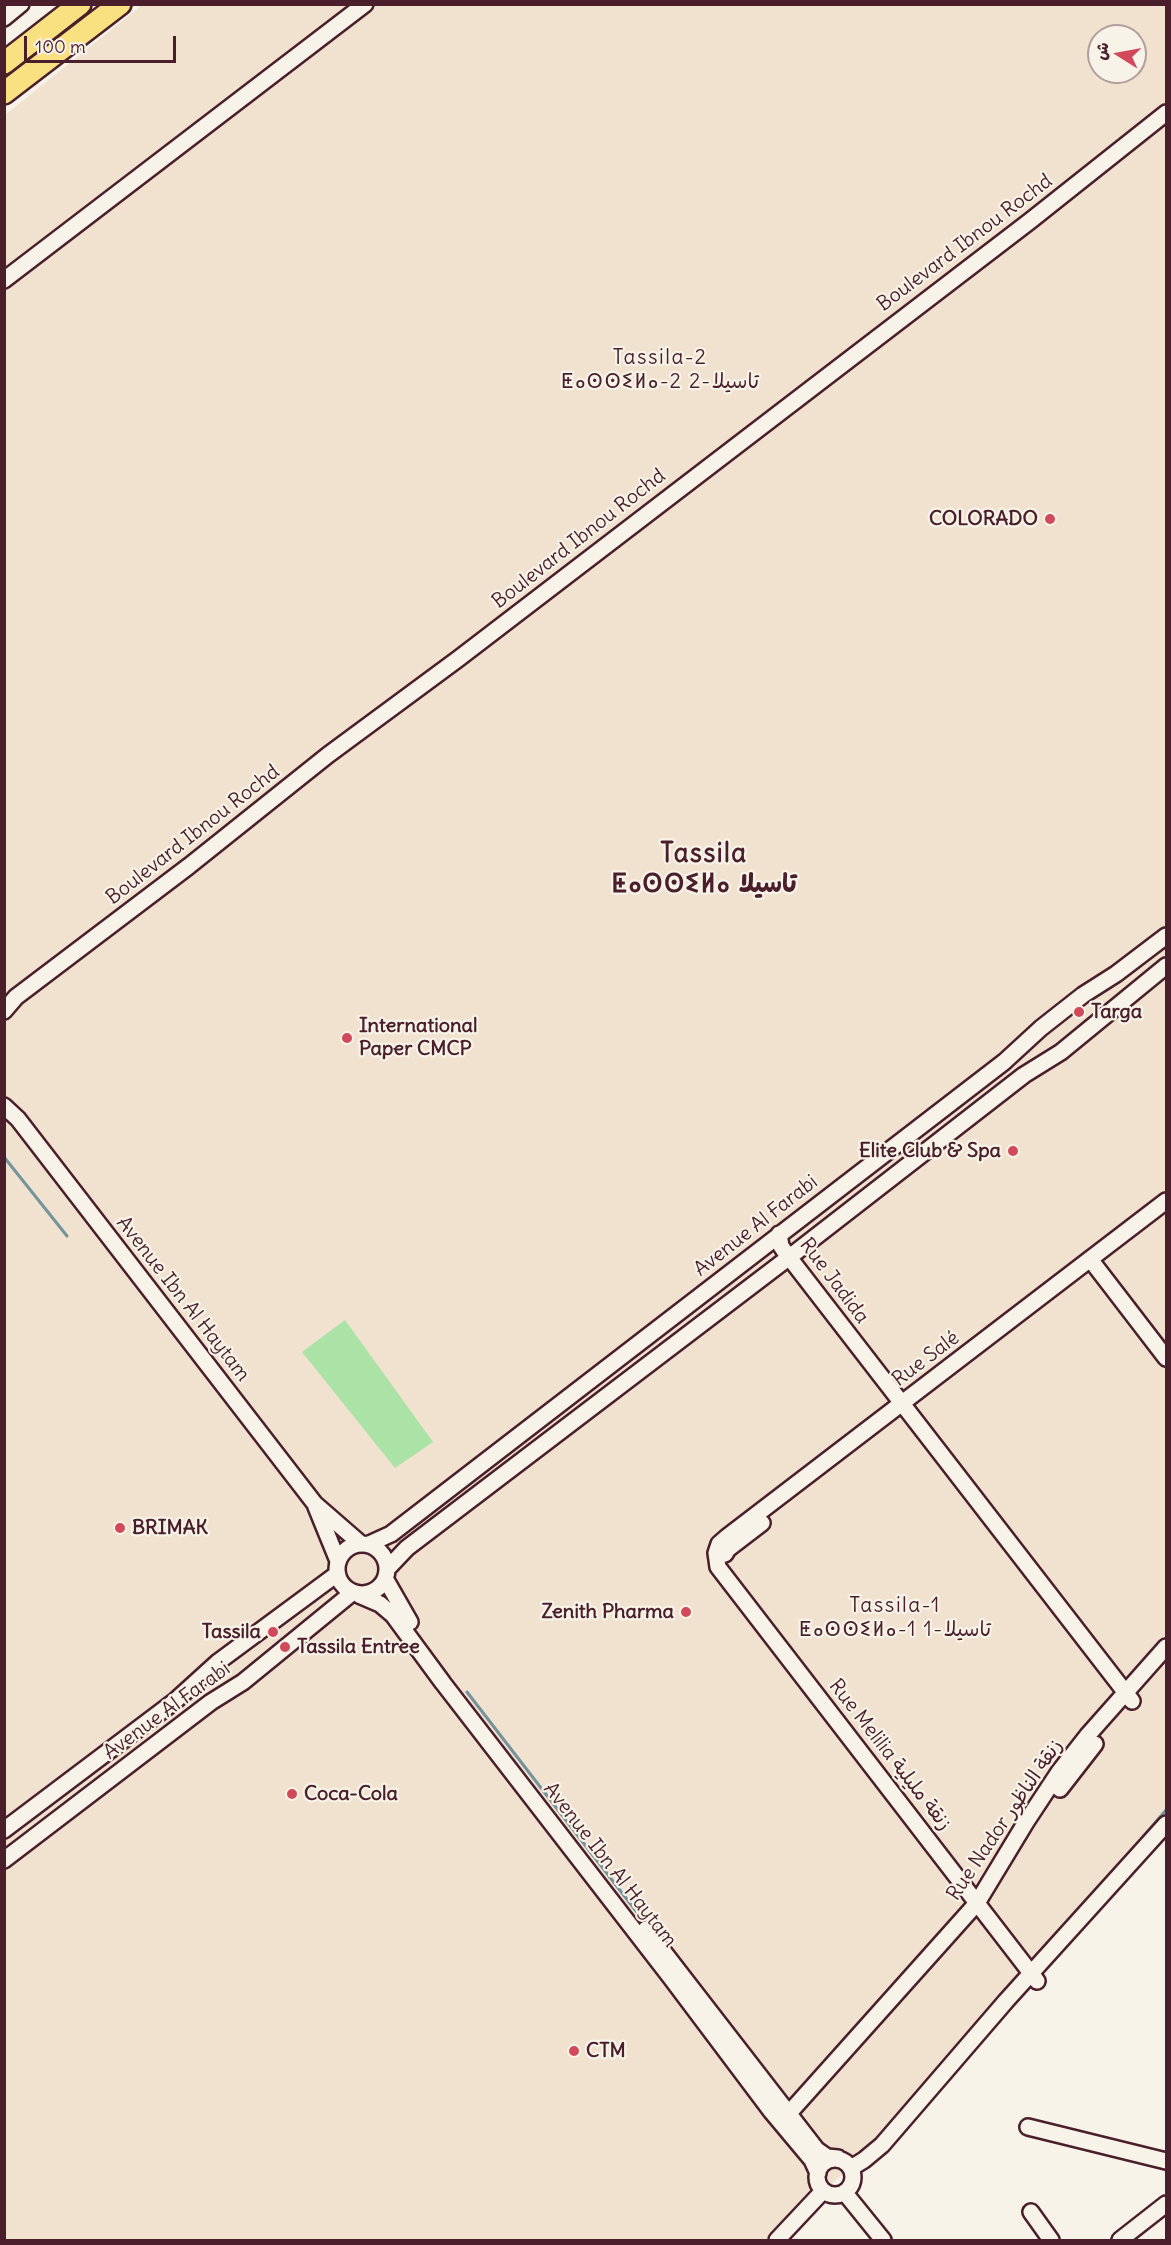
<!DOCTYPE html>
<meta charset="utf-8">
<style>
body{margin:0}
#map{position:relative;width:1171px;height:2245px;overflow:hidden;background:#f7f3e8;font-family:Delius,"Playpen Sans Arabic",sans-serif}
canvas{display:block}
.frame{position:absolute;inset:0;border:6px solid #4a1f2b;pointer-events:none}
.north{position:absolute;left:1087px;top:24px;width:60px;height:60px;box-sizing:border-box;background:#f7f3e8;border:2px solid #b29e9c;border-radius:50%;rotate:281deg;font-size:16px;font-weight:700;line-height:24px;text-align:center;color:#4a1f2b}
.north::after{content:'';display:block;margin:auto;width:21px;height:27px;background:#d1495b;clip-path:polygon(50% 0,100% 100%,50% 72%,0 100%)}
.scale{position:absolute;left:24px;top:36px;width:152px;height:27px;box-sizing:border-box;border:3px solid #4a1f2b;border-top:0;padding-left:8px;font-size:18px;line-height:21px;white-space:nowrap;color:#4a1f2b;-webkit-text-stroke:4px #f7f3e8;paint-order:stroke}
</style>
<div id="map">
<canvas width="1171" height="2245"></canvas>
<div class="frame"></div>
<div class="north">ش</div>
<div class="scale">100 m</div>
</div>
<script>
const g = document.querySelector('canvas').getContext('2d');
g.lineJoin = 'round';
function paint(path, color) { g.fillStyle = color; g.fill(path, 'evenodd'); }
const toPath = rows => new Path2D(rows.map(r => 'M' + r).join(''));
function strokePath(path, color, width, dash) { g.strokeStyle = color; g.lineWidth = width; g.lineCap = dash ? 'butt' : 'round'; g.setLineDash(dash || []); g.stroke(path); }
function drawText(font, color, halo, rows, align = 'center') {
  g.font = font + ' Delius,"Playpen Sans Arabic","Noto Sans Tifinagh",sans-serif'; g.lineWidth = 4.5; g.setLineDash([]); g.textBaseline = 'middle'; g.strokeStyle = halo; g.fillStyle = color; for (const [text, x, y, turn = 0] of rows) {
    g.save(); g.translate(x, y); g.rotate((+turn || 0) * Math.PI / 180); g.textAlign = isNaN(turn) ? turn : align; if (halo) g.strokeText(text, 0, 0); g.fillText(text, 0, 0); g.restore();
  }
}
paint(toPath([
 [142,5,1166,5,1166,1812,882,2144,837,2179,776,2240,5,2240,5,115],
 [1099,36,1135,36,1135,72,1099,72]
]), '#f0e2ce');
paint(toPath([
 [345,1320,433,1442,395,1468,302,1352]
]), '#abe2a5');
strokePath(toPath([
 [4,1157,67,1236],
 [467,1692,646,1924],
 [1124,1859,1166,1810]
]), '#74939d', 3);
const minor = toPath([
 [4,18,21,4],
 [4,280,365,4],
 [4,1011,16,997,189,866,328,755,458,659,1030,221,1166,113],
 [4,1106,18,1119,315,1504,361,1544],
 [779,1234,781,1246,785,1252,1132,1701],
 [1090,1259,1166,1358],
 [316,1507,338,1561],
 '337 1569a25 25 0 1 1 50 0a25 25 0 1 1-50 0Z',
 [369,1544,391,1534,1004,1062,1041,1028,1083,995,1116,974,1166,936],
 [725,1554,728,1549,762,1523],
 [388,1568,407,1548,796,1252,1024,1075,1061,1052,1166,966],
 [386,1580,410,1622],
 [359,1595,380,1604,393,1615,443,1683,671,1978,771,2111,812,2160,818,2173],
 [1060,1789,1095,1744],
 [4,1830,175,1701,218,1662,337,1574],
 [4,1860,211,1702,243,1682,352,1593],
 [646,1929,817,2150,827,2157,838,2158],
 [1037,1981,718,1567,716,1553,719,1544,727,1537,1166,1201],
 [782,2121,977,1903,1026,1822,1059,1772,1088,1735,1166,1647],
 [1028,2127,1166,2161],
 '817 2177a18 18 0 1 1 36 0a18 18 0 1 1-36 0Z',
 [851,2168,864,2160,882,2145,1006,2001,1166,1824],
 [845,2193,883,2240],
 [1031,2212,1051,2240],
 [777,2240,823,2191],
 [1120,2240,1166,2204]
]);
const highway = toPath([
 [4,63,80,4],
 [4,93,120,4]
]);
strokePath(minor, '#4a1f2b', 20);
strokePath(highway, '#4a1f2b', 26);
strokePath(minor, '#f7f3e8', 15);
strokePath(highway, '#f9e181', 21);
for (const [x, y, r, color] of [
 [1050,519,6,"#d1495b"],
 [1079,1012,6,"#d1495b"],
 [347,1038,6,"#d1495b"],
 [1013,1151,6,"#d1495b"],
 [120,1528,6,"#d1495b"],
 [686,1612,6,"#d1495b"],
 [273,1632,6,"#d1495b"],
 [285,1647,6,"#d1495b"],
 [292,1794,6,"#d1495b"],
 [574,2051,6,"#d1495b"]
]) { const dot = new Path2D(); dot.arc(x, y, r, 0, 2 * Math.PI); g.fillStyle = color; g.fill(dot); strokePath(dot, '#f7f3e8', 2); }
drawText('20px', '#4a1f2b', '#f7f3e8', [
 ["Boulevard Ibnou Rochd",965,243,-37],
 ["Boulevard Ibnou Rochd",579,539,-38],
 ["Boulevard Ibnou Rochd",193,835,-38],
 ["Avenue Al Farabi",756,1226,-38],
 ["Rue Jadida",834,1281,53],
 ["Avenue Ibn Al Haytam",183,1299,52],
 ["Rue Salé",926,1359,-37],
 ["Avenue Al Farabi",167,1711,-36],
 ["Rue Melilia زنقة مليلية",890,1755,52],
 ["Rue Nador زنقة الناظور",1005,1820,-56],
 ["Avenue Ibn Al Haytam",610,1865,52]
]);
drawText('bold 20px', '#4a1f2b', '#f7f3e8', [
 ["COLORADO",1038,519,"right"],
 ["Targa",1091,1012],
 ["International",359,1026],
 ["Paper CMCP",359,1049],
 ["Elite Club & Spa",1001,1151,"right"],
 ["BRIMAK",132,1528],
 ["Zenith Pharma",674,1612,"right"],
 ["Tassila",261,1632,"right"],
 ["Tassila Entree",297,1647],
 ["Coca-Cola",304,1794],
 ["CTM",586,2051]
], 'left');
g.letterSpacing = '1.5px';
drawText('21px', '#4a1f2b', '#f7f3e8', [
 ["Tassila-2",660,358],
 ["ⵟⴰⵙⵙⵉⵍⴰ-2 2-تاسيلا",660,382],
 ["Tassila-1",895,1606],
 ["ⵟⴰⵙⵙⵉⵍⴰ-1 1-تاسيلا",895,1630]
]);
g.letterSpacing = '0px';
g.letterSpacing = '1.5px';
drawText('bold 26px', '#4a1f2b', '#f7f3e8', [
 ["Tassila",704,855],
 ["ⵟⴰⵙⵙⵉⵍⴰ تاسيلا",704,885]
]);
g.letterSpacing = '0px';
</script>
